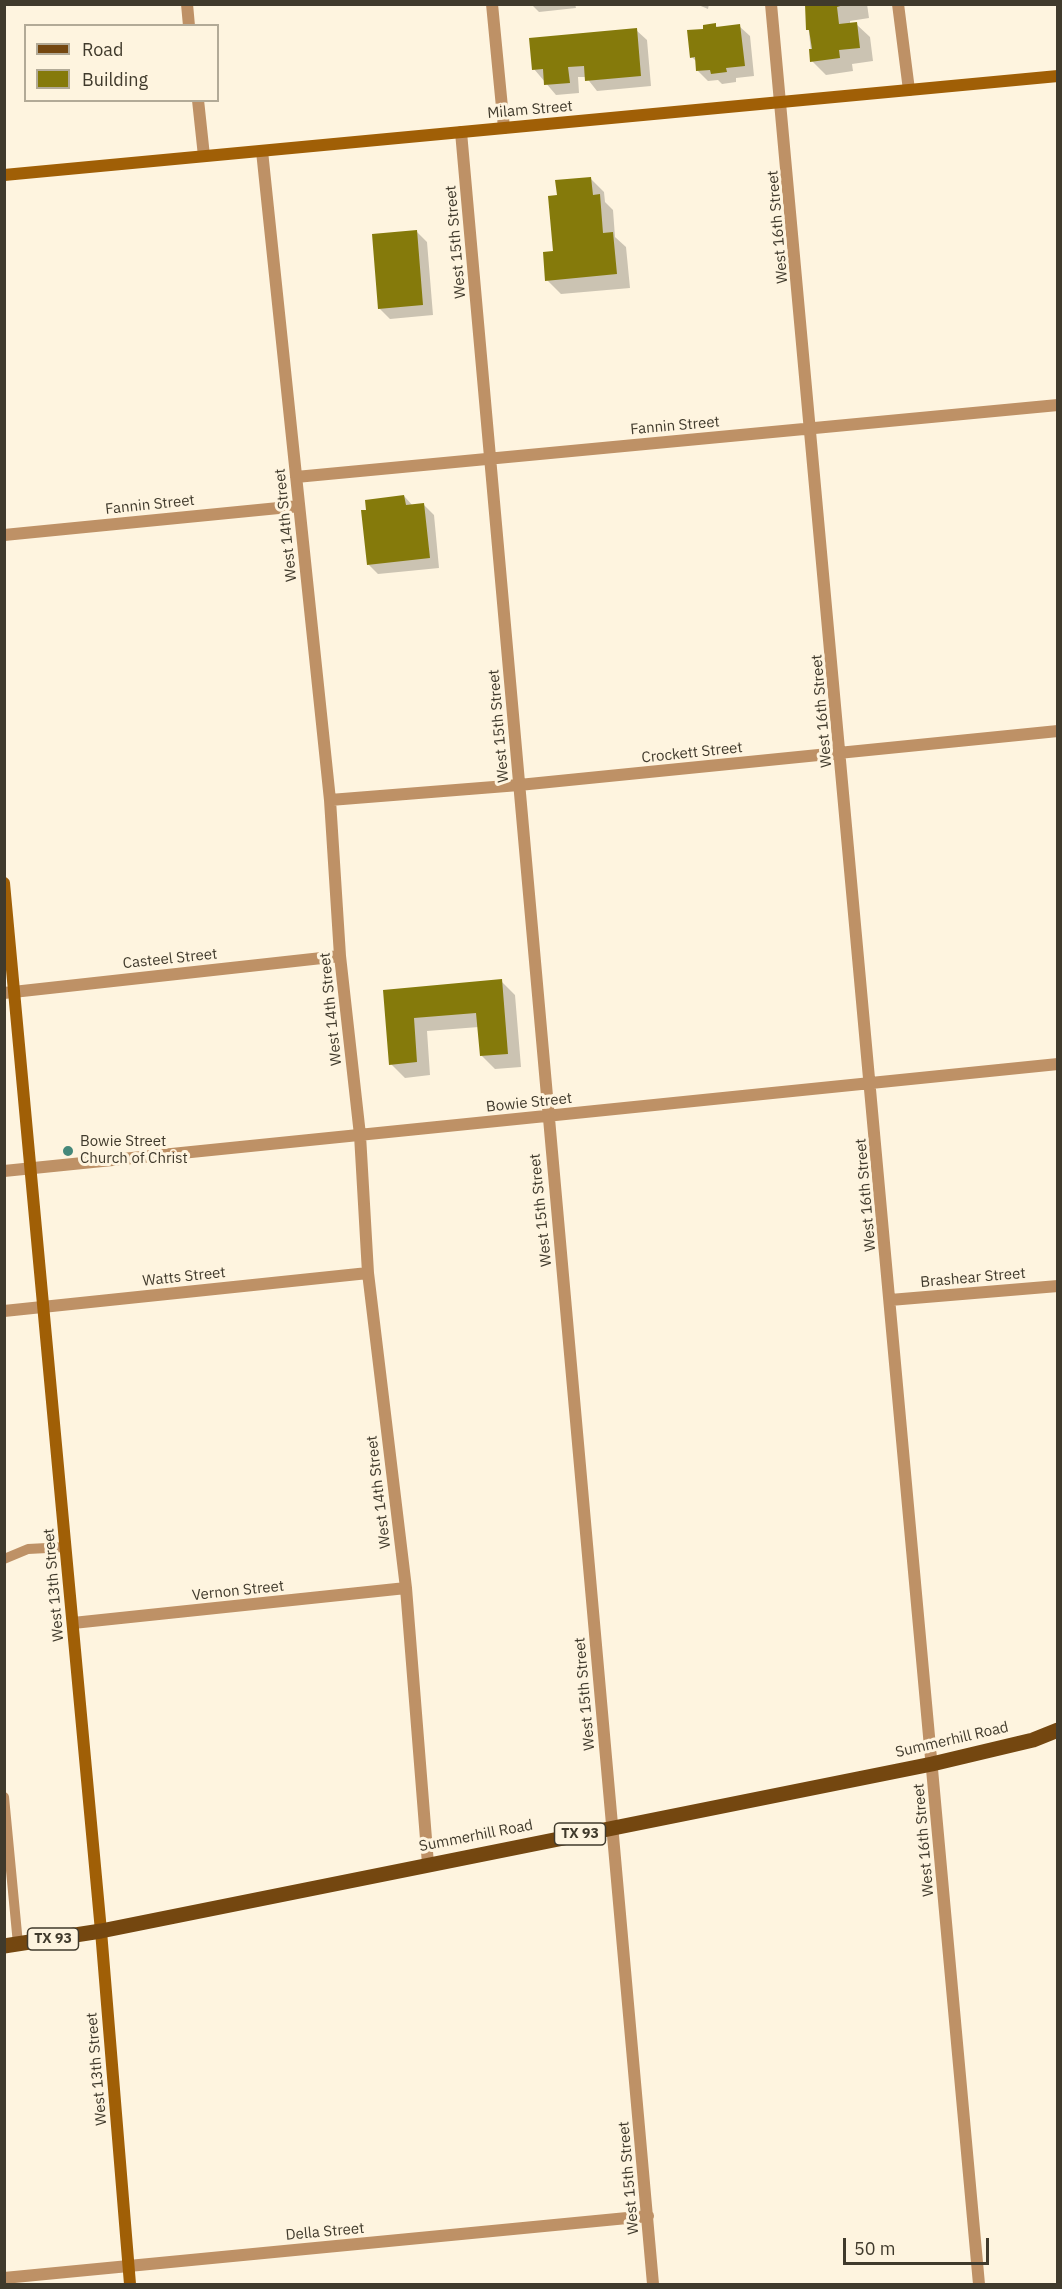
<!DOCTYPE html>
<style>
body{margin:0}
#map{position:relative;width:1062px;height:2289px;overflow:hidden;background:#fef4df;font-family:"IBM Plex Sans",sans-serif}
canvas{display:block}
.frame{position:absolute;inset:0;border:6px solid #403a2c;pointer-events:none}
.legend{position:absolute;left:24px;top:24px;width:195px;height:78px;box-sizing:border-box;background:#fef4df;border:2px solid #b2aa97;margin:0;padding:8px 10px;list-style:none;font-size:18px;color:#403a2c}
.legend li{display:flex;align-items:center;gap:12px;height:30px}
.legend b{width:30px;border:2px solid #b2aa97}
.scale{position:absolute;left:843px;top:2238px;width:146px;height:27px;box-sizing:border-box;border:3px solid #403a2c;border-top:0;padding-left:8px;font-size:18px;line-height:21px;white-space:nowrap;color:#403a2c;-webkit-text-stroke:4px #fef4df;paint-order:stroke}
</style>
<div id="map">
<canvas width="1062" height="2289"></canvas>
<div class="frame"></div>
<ul class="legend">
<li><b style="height:8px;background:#744710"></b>Road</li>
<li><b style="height:16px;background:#857a0b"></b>Building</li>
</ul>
<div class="scale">50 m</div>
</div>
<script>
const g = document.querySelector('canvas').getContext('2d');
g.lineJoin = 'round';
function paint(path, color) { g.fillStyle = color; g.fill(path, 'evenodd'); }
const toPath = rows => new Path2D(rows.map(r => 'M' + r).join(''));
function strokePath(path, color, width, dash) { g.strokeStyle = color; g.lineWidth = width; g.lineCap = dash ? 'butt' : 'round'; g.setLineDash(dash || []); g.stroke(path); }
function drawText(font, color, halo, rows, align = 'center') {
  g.font = font + ' "IBM Plex Sans",sans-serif'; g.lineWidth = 6; g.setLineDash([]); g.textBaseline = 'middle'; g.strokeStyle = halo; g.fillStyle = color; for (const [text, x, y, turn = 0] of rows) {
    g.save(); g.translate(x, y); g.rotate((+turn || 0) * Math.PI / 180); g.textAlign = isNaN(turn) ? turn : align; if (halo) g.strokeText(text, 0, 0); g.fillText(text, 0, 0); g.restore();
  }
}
paint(toPath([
 [531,4,575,4,576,8,539,12],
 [696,4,709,4,708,9],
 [806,4,867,4,869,18,850,21,850,24,856,24,870,37,873,61,852,64,853,71,826,75,812,61],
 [715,25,718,28,739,26,750,36,754,76,736,78,736,82,722,84,718,80,708,81,698,71,697,62,692,57,705,30],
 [636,30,647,40,651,86,597,91,586,77,578,77,579,93,556,95,534,69],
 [590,178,604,192,605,202,613,210,615,237,626,247,630,288,561,294,547,280,554,253,558,197],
 [417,232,427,242,433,315,390,319,379,308],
 [404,496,413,506,423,504,434,515,439,568,378,574,368,564],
 [501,981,515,995,521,1067,495,1069,481,1055,479,1027,427,1031,430,1075,405,1078,391,1064,384,991]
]), '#0003');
paint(toPath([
 [805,4,847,4,837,7,839,24,857,22,860,48,839,50,840,58,810,62,809,49,812,49,809,30,806,30],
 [716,23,716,27,740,24,745,66,726,68,727,72,711,74,710,70,696,71,695,57,690,58,687,30,703,29,703,25],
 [637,28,641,76,585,81,584,66,568,67,570,83,544,85,543,69,532,70,529,38],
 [591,177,593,195,600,194,603,233,613,232,617,274,545,281,543,252,553,251,548,196,557,195,555,180],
 [417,230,423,305,378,309,372,234],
 [404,495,406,505,424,503,430,558,367,565,361,510,366,510,365,500],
 [502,979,508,1054,480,1056,476,1013,414,1018,417,1062,389,1065,383,990]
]), '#857a0b');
strokePath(toPath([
 [4,1559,28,1549,66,1547],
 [4,1797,18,1944]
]), '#be9166', 10);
strokePath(toPath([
 [187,4,189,26],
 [492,4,504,128],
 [771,4,979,2284],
 [898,4,909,90],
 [198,100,204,156],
 [461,132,653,2284],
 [262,151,330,800,340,956,360,1135,368,1273,406,1588,428,1864],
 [296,477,1058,405],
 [4,535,299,506],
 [330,800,519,785,1058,731],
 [4,993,340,956],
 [4,1171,1058,1064],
 [890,1300,1058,1286],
 [4,1311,368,1273],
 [73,1623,406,1588],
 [4,2278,648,2216]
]), '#be9166', 12);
strokePath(toPath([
 [4,175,1058,76],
 [4,883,101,1931,130,2284]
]), '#a05f06', 12);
strokePath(toPath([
 [4,1946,101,1931,932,1764,1033,1740,1058,1730]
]), '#744710', 15);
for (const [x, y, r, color] of [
 [68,1151,6,"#45887a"]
]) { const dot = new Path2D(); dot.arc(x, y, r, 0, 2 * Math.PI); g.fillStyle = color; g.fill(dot); strokePath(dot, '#fef4df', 2); }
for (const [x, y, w] of [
 [580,1834,51],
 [53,1939,51]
]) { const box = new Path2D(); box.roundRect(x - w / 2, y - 11, w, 22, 4.5); g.fillStyle = '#fef4df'; g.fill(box); strokePath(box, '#403a2c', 1.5); }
drawText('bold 14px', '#403a2c', null, [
 ["TX 93",580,1834],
 ["TX 93",53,1939]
]);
drawText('15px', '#403a2c', '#fef4df', [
 ["Milam Street",530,110,-5],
 ["West 16th Street",778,227,-95],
 ["West 15th Street",456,242,-95],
 ["Fannin Street",675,426,-5],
 ["Fannin Street",150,505,-6],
 ["West 14th Street",286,525,-96],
 ["West 16th Street",822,711,-95],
 ["West 15th Street",499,726,-95],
 ["Crockett Street",692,753,-6],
 ["Casteel Street",170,959,-6],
 ["West 14th Street",331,1009,-96],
 ["Bowie Street",529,1103,-6],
 ["West 16th Street",866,1195,-95],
 ["West 15th Street",541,1210,-96],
 ["Watts Street",184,1277,-6],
 ["Brashear Street",973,1278,-5],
 ["West 14th Street",379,1492,-97],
 ["West 13th Street",54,1585,-95],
 ["Vernon Street",238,1591,-6],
 ["West 15th Street",585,1694,-95],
 ["Summerhill Road",952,1740,-13],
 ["Summerhill Road",476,1836,-11],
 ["West 16th Street",924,1840,-95],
 ["West 13th Street",97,2069,-95],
 ["West 15th Street",629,2178,-95],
 ["Della Street",325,2232,-5]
]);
drawText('15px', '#403a2c', '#fef4df', [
 ["Bowie Street",80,1142],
 ["Church of Christ",80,1159]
], 'left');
</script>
